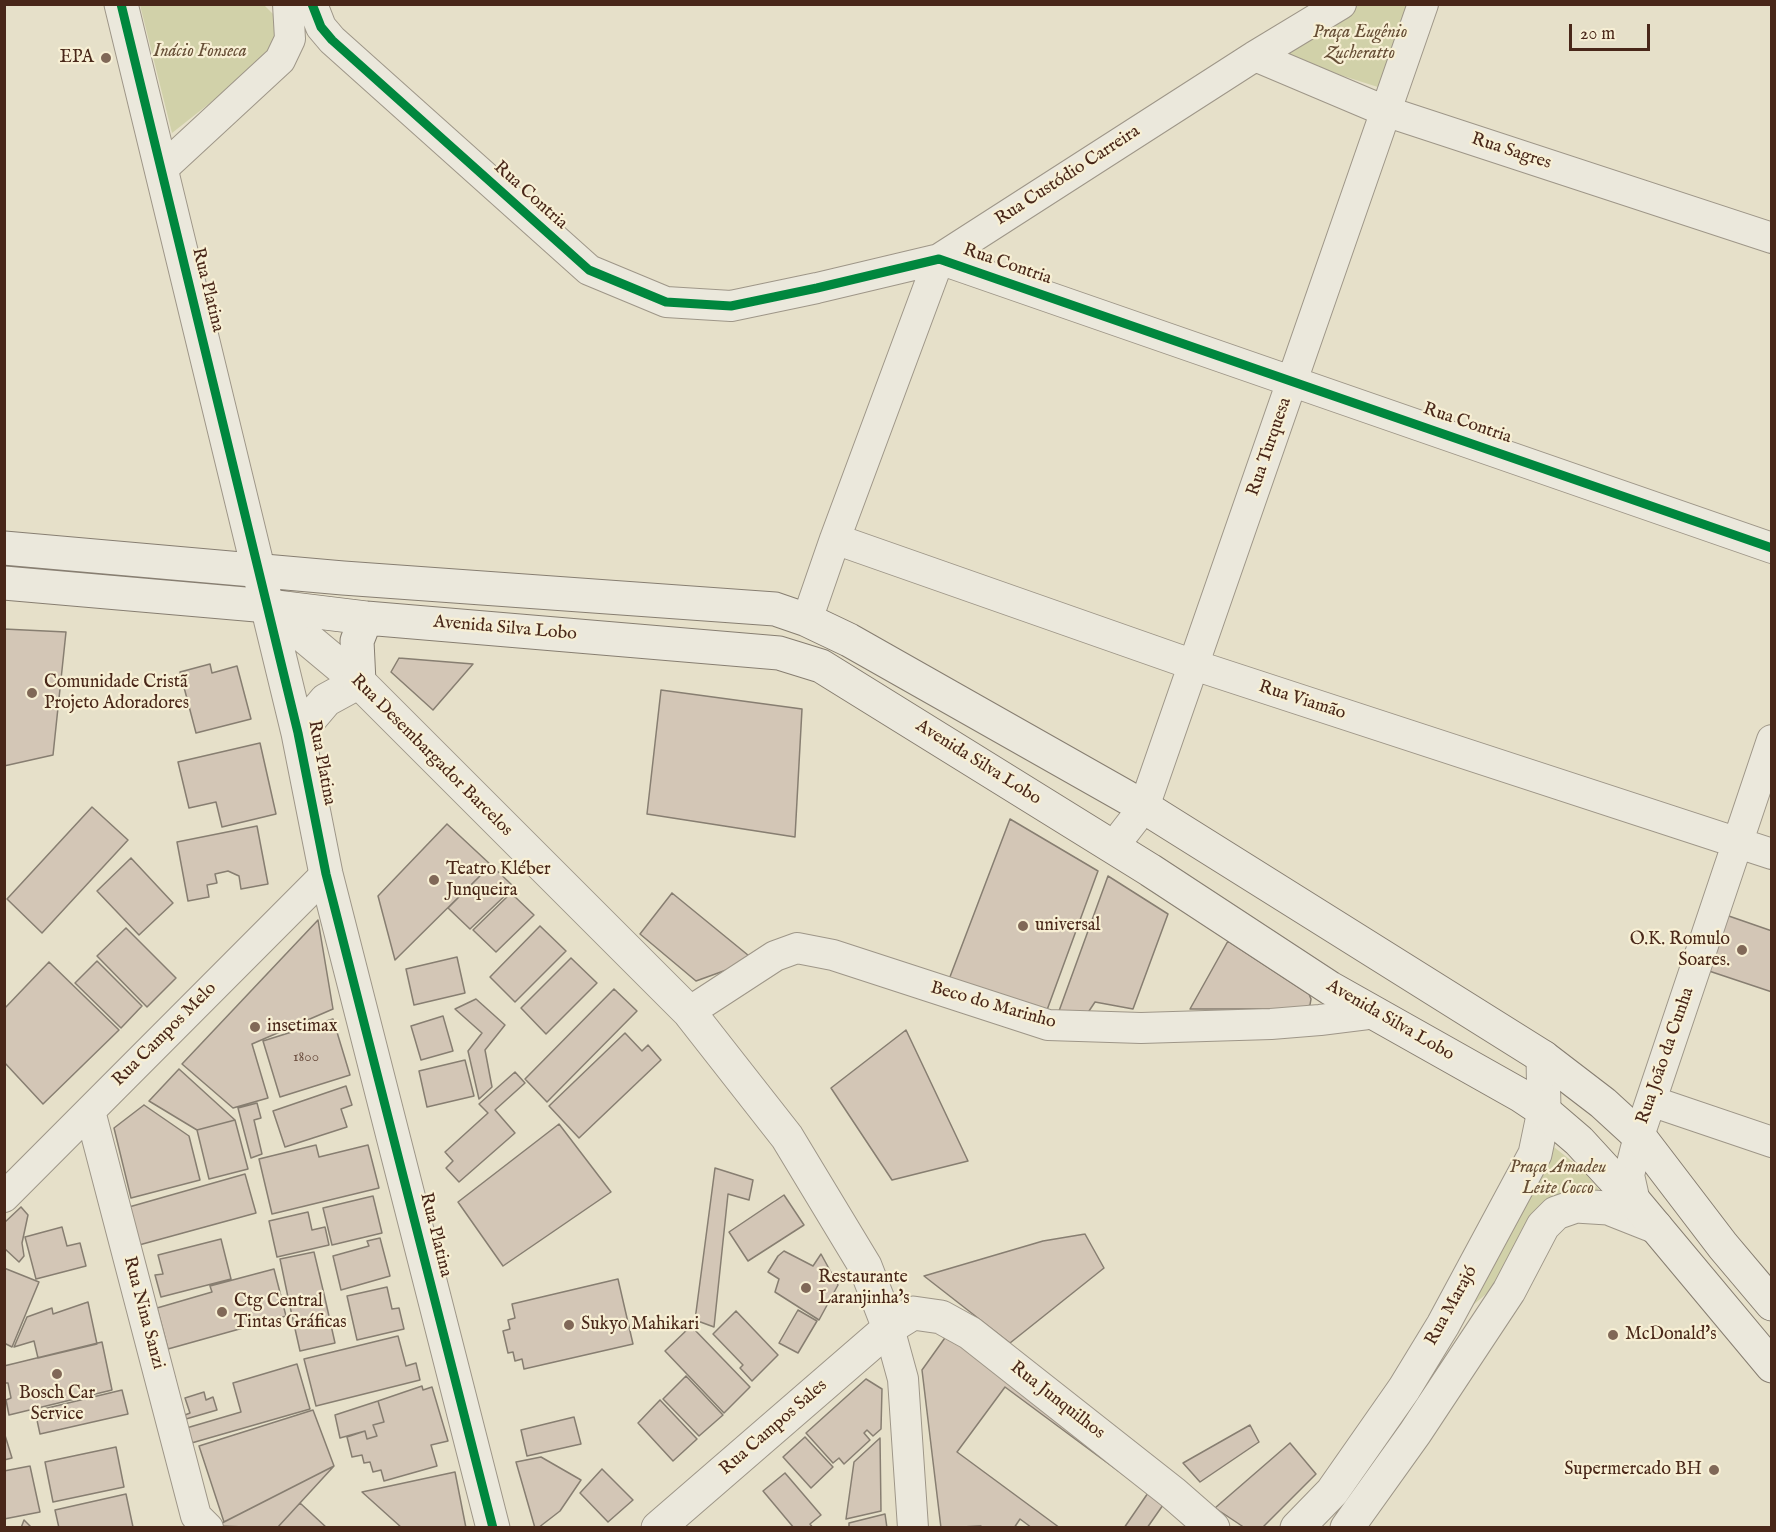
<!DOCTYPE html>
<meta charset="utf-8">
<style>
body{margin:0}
#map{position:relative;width:1776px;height:1532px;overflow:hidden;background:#e6e0c9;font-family:"IM FELL English",serif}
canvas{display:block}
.frame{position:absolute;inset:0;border:6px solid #492719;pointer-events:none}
.scale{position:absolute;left:1569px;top:24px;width:81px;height:27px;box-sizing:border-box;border:3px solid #492719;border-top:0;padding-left:8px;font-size:18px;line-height:21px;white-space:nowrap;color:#492719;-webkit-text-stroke:4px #f7efd4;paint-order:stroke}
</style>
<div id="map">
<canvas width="1776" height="1532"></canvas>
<div class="frame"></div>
<div class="scale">20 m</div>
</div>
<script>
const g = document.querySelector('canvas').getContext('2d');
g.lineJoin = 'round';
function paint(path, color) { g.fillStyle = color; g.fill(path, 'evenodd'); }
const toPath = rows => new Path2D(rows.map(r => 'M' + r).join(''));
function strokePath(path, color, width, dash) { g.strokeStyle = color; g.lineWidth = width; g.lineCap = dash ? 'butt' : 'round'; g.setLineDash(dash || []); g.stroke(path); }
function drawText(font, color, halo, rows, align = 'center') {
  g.font = font + ' "IM FELL English",serif'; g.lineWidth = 4.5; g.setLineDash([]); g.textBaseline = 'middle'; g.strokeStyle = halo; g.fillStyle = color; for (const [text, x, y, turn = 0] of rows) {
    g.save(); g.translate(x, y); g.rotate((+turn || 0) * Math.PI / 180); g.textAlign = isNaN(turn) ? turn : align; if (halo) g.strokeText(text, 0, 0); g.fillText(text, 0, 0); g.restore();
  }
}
paint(toPath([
 [140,5,264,5,282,23,277,50,172,133],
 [1358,5,1410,5,1381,88,1274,54],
 [1550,1144,1582,1169,1603,1195,1466,1311]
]), '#d1d1a9');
const building = toPath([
 [4,629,66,632,53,755,4,766,4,629],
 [399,658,473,664,433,710,391,672,399,658],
 [210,664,212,673,237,666,251,719,196,733,180,672,210,664],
 [661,690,802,709,795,837,647,814,661,690],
 [260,743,276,814,222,827,216,802,189,808,178,762,260,743],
 [92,807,128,840,42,933,7,899,92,807],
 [1010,819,1098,871,1047,1010,948,982,1010,819],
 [447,824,491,865,395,960,378,896,447,824],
 [257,826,268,884,241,889,239,876,228,871,215,874,217,883,207,885,209,897,188,901,177,842,257,826],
 [131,858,173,903,139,935,97,891,131,858],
 [491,865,514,887,470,929,448,908,491,865],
 [1108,876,1168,914,1133,1009,1095,1002,1087,1014,1059,1011,1108,876],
 [511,893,534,915,496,952,473,930,511,893],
 [672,893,754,960,696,981,640,934,672,893],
 [1723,914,1772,931,1772,992,1706,970,1723,914],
 [318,920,333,1009,252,1044,268,1098,233,1108,182,1064,318,920],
 [540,926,566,951,515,1002,490,977,540,926],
 [126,928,176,978,147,1007,97,956,126,928],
 [1228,941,1309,994,1311,999,1310,1005,1303,1009,1190,1009,1228,941],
 [457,957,465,993,414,1005,406,969,457,957],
 [571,958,597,983,546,1034,521,1008,571,958],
 [97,961,142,1006,121,1028,75,983,97,961],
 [49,962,119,1030,43,1104,4,1062,4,1009,49,962],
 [614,989,637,1011,547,1102,525,1079,614,989],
 [476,999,505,1025,485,1050,492,1087,479,1099,468,1051,482,1033,455,1009,476,999],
 [443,1016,453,1051,421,1060,411,1026,443,1016],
 [333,1019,350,1075,280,1097,263,1041,333,1019],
 [906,1030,968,1161,892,1180,831,1088,906,1030],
 [625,1033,642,1051,648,1045,661,1060,579,1138,549,1106,625,1033],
 [465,1060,474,1096,427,1107,419,1071,465,1060],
 [179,1069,235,1120,197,1130,149,1101,179,1069],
 [515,1072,525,1083,495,1110,515,1133,459,1182,446,1168,453,1161,445,1152,488,1113,479,1104,515,1072],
 [346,1086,352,1105,341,1109,347,1127,285,1147,273,1111,346,1086],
 [257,1103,261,1118,254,1120,262,1154,251,1158,238,1108,257,1103],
 [144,1105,189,1136,200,1180,131,1198,114,1128,144,1105],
 [235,1120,248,1169,209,1179,197,1130,235,1120],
 [559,1124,611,1192,503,1266,458,1202,559,1124],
 [316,1145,319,1157,368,1145,379,1188,272,1214,259,1159,316,1145],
 [715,1168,753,1180,749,1200,728,1194,714,1327,695,1320,715,1168],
 [245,1174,256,1213,139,1245,129,1207,245,1174],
 [784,1195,804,1225,748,1261,729,1232,784,1195],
 [373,1196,382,1233,332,1245,323,1208,373,1196],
 [21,1207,28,1215,22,1243,24,1256,19,1262,4,1248,4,1223,21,1207],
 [308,1212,312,1230,325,1227,329,1245,277,1257,269,1221,308,1212],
 [62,1227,67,1246,80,1243,86,1266,36,1279,25,1237,62,1227],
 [1085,1234,1104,1268,1010,1343,924,1276,1043,1241,1085,1234],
 [380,1238,390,1276,341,1290,333,1256,369,1246,367,1241,380,1238],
 [221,1239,231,1279,161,1297,155,1275,163,1274,158,1255,221,1239],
 [784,1251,813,1266,821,1254,838,1285,819,1320,775,1292,779,1279,768,1272,778,1256,784,1251],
 [314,1252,324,1294,289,1302,280,1259,314,1252],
 [4,1268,39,1282,12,1347,4,1343,4,1268],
 [274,1269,286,1316,168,1349,157,1308,212,1292,210,1286,274,1269],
 [618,1279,633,1344,524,1369,522,1359,515,1361,513,1352,508,1353,503,1331,510,1329,508,1320,515,1318,512,1304,618,1279],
 [387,1287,392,1309,399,1308,404,1329,357,1340,347,1296,387,1287],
 [324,1294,335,1343,300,1351,289,1302,324,1294],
 [88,1302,97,1344,38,1358,34,1341,14,1347,27,1317,52,1308,53,1314,88,1302],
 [798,1310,817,1321,798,1353,779,1343,798,1310],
 [736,1311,778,1355,752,1381,740,1368,743,1365,713,1334,736,1311],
 [691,1326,750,1387,724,1413,665,1351,691,1326],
 [947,1335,1170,1495,1147,1528,1032,1528,1020,1519,1014,1528,982,1528,981,1526,941,1528,922,1370,947,1335],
 [398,1336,406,1366,416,1363,420,1380,316,1406,304,1359,398,1336],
 [102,1342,112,1390,9,1415,6,1400,11,1398,8,1383,4,1383,4,1366,102,1342],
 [297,1364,310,1409,188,1444,183,1429,241,1412,233,1383,297,1364],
 [686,1376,723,1415,699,1436,663,1399,686,1376],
 [866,1379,882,1389,881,1429,873,1436,867,1430,864,1433,870,1440,844,1464,839,1458,833,1463,806,1433,866,1379],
 [422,1386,423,1390,432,1387,448,1441,431,1445,437,1466,384,1481,381,1470,373,1472,370,1462,364,1463,362,1455,352,1457,347,1437,365,1431,367,1439,377,1436,373,1425,384,1422,378,1401,422,1386],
 [1005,1387,1148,1493,1124,1528,1060,1528,957,1452,1005,1387],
 [122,1390,128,1414,40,1434,35,1411,122,1390],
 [204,1392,206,1400,213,1397,217,1410,186,1419,185,1415,190,1413,185,1398,204,1392],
 [660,1400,697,1439,673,1461,638,1423,660,1400],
 [378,1401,384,1422,373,1425,377,1436,367,1439,365,1431,340,1438,335,1415,378,1401],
 [313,1410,334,1466,224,1522,199,1446,313,1410],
 [574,1417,581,1444,527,1456,521,1430,574,1417],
 [1250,1425,1259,1442,1200,1482,1183,1463,1250,1425],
 [4,1432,12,1458,4,1460,4,1432],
 [805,1437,833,1467,811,1488,783,1457,805,1437],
 [880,1438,881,1511,846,1519,854,1462,880,1438],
 [1290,1443,1316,1474,1262,1528,1245,1528,1215,1508,1290,1443],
 [116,1447,124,1487,53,1502,45,1462,116,1447],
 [541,1457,581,1480,560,1511,538,1528,535,1528,516,1462,541,1457],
 [30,1466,40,1512,4,1519,4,1471,30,1466],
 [334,1466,277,1528,216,1526,334,1466],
 [602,1469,633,1500,608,1522,580,1493,602,1469],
 [455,1472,466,1528,402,1528,362,1492,455,1472],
 [785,1473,821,1515,810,1524,813,1528,794,1528,763,1491,785,1473],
 [126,1494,133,1527,59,1528,55,1510,126,1494],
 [300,1503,327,1528,277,1528,300,1503],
 [885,1514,887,1528,849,1528,849,1523,885,1514],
 [24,1520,32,1528,21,1528,24,1520]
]);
paint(building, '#d3c6b6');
strokePath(building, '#877e71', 1.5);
const minor = toPath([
 [312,4,321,27,332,40,589,270,666,302,731,306,817,288,939,259,1772,548],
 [1255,56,1385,111,1772,238],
 [161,170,280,60,290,39,288,4],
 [835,539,1194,665,1772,854],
 [807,620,835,539,939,259,1255,56,1341,4],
 [1113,847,1144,807,1423,4],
 [689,1012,775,956,797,948,833,955,1048,1025,1141,1028,1271,1024,1320,1020,1376,1013],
 [1651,1101,1772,1142],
 [90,1111,196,1516,208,1528],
 [4,1197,326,874],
 [1635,1202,1629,1175,1639,1136,1772,740],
 [889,1328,903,1379,913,1528]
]);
const tertiary = toPath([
 [121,4,298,733,326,874,493,1528],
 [268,606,359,682,689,1012,787,1137,865,1266,889,1328],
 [298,733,326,700,359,682],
 [658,1528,889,1328,913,1313,941,1317,970,1333,1173,1493,1213,1528],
 [1297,1528,1332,1492,1404,1389,1443,1325,1535,1154,1544,1111,1543,1057],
 [1347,1528,1415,1433,1509,1291,1543,1226,1556,1213,1576,1206,1608,1208,1656,1227]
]);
const secondary = toPath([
 [4,548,343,578,775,609,807,620,849,640,1144,807,1543,1057,1603,1103,1639,1136,1723,1246,1772,1304],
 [4,583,268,606,366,618,779,653,821,666,1150,870,1330,988,1520,1095,1544,1111,1579,1141,1635,1202,1772,1366],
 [359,682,357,641,366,618]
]);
strokePath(minor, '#9e9688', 32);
strokePath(tertiary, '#9e9688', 35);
strokePath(secondary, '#877e71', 35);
strokePath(minor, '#ebe8dc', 30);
strokePath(tertiary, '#ebe8dc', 33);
strokePath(secondary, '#ebe8dc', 33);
strokePath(toPath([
 [121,4,298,733,326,874,493,1528],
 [312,4,321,27,332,40,589,270,666,302,731,306,817,288,939,259,1772,548]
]), '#00873e', 9);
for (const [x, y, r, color] of [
 [106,58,6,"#806857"],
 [32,693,6,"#806857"],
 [434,880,6,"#806857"],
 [1023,926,6,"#806857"],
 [1742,950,6,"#806857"],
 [255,1027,6,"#806857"],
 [806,1288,6,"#806857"],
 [222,1312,6,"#806857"],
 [569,1325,6,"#806857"],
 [1613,1335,6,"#806857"],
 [57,1374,6,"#806857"],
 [1714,1470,6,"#806857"]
]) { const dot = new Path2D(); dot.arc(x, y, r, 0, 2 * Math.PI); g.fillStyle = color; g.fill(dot); strokePath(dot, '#f7efd4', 2); }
drawText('15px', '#6c4f40', null, [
 ["1800",306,1058]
]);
drawText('italic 18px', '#664e36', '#f7efd4', [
 ["Praça Eugênio",1360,33],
 ["Zucheratto",1360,54],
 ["Inácio Fonseca",200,52],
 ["Praça Amadeu",1558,1168],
 ["Leite Cocco",1558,1189]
]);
drawText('18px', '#492719', '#f7efd4', [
 ["EPA",94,58,"right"],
 ["Comunidade Cristã",44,683],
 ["Projeto Adoradores",44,704],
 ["Teatro Kléber",446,870],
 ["Junqueira",446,891],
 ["universal",1035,926],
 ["O.K. Romulo",1730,940,"right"],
 ["Soares.",1730,961,"right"],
 ["insetimax",267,1027],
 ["Restaurante",818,1278],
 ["Laranjinha's",818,1299],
 ["Ctg Central",234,1302],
 ["Tintas Gráficas",234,1323],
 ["Sukyo Mahikari",581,1325],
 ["McDonald's",1625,1335],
 ["Bosch Car",57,1394,"center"],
 ["Service",57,1415,"center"],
 ["Supermercado BH",1702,1470,"right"]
], 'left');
drawText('18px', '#492719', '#f7efd4', [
 ["Rua Sagres",1511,152,18],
 ["Rua Custódio Carreira",1068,176,-33],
 ["Rua Contria",530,196,42],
 ["Rua Contria",1007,265,19],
 ["Rua Platina",207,290,76],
 ["Rua Contria",1467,424,19],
 ["Rua Turquesa",1270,447,-71],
 ["Avenida Silva Lobo",505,629,5],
 ["Rua Viamão",1302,701,18],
 ["Rua Desembargador Barcelos",431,756,45],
 ["Rua Platina",321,763,79],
 ["Avenida Silva Lobo",978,763,32],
 ["Beco do Marinho",993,1006,16],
 ["Avenida Silva Lobo",1390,1021,30],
 ["Rua Campos Melo",165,1035,-45],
 ["Rua João da Cunha",1666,1056,-71],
 ["Rua Platina",435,1235,76],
 ["Rua Marajó",1452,1306,-61],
 ["Rua Nina Sanzi",143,1313,75],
 ["Rua Junquilhos",1057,1401,38],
 ["Rua Campos Sales",774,1428,-41]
]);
</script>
